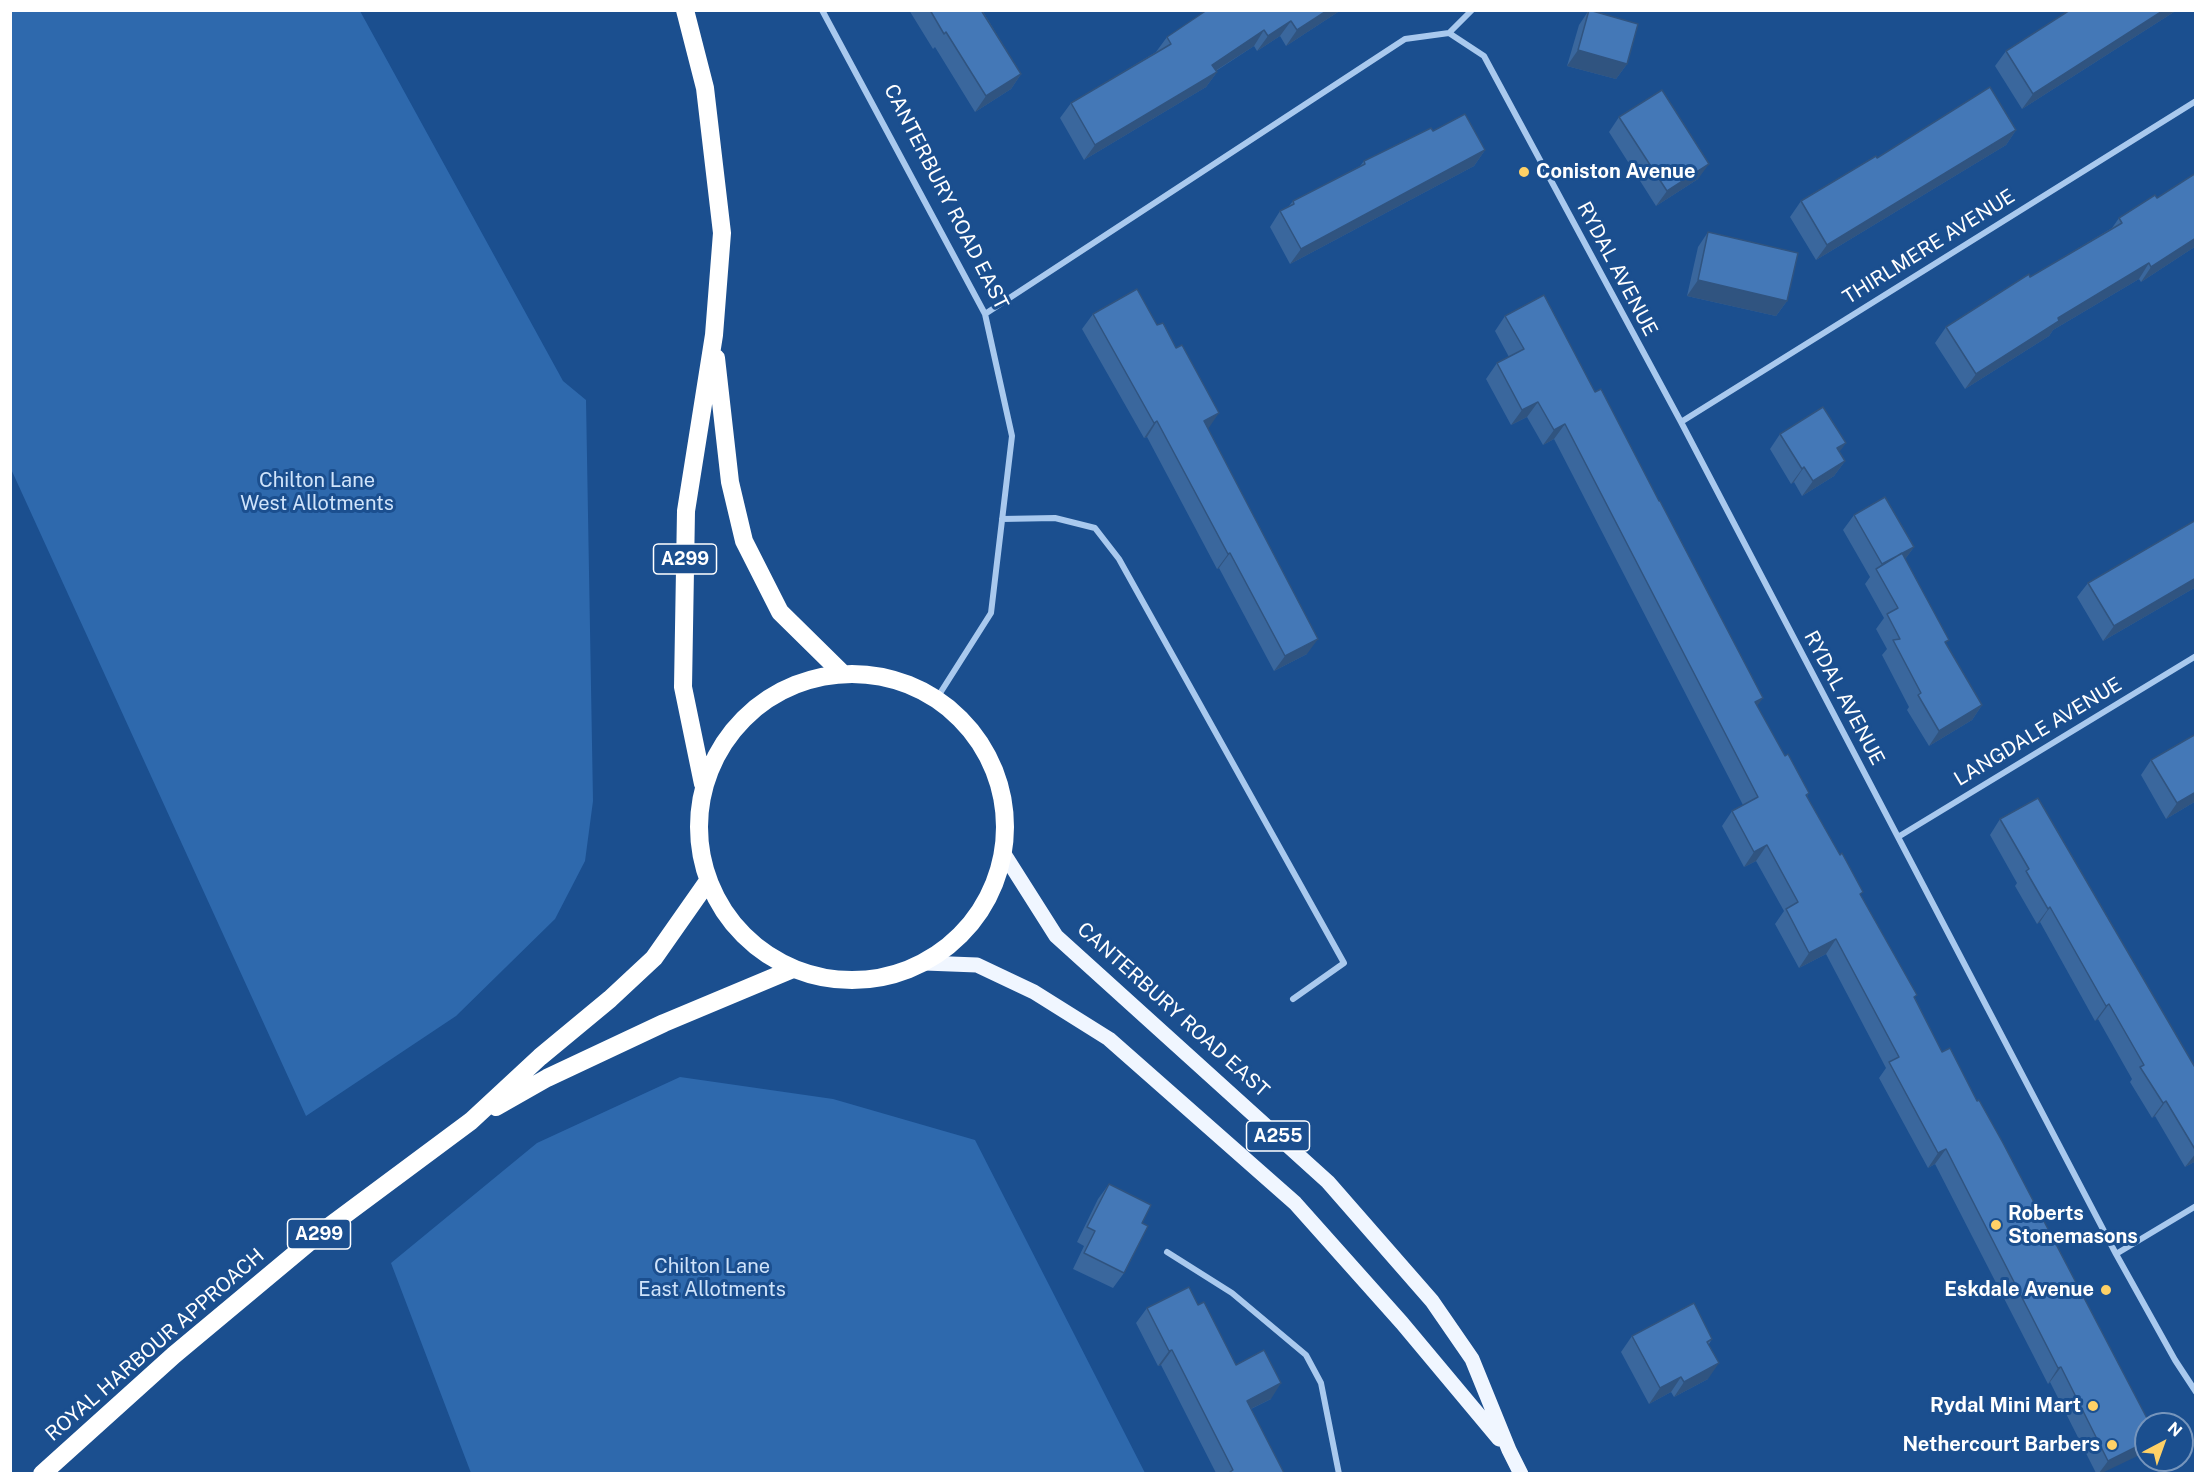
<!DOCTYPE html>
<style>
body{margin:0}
#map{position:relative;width:2206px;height:1484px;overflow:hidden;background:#1b4f8f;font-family:"Public Sans",sans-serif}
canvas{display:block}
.frame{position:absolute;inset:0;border:12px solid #fff;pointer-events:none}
.north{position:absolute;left:2134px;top:1412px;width:60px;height:60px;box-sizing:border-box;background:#1b4f8f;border:2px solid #7695bc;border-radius:50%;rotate:41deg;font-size:16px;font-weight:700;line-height:24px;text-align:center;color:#fff}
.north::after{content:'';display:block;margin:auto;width:21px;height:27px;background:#ffd166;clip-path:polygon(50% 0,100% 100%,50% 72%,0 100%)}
</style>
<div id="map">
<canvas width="2206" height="1484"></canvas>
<div class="frame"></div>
<div class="north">N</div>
</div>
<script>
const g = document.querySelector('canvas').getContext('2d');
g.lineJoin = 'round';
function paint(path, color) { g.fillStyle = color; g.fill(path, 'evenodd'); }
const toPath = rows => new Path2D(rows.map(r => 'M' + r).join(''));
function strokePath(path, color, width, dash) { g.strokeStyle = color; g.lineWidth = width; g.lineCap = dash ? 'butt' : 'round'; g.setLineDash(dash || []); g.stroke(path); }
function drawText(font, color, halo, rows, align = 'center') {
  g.font = font + ' "Public Sans",sans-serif'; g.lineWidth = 6; g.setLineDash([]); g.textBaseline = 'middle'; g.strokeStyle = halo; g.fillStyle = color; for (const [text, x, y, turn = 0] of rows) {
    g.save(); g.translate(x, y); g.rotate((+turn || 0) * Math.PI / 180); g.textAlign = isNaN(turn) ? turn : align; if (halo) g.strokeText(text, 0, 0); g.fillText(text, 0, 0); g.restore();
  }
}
paint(toPath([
 [10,11,360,11,563,381,586,400,593,801,585,861,555,919,456,1016,306,1116,11,469],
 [680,1077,833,1099,975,1140,1145,1473,471,1473,391,1263,537,1143]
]), '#2e69ad');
strokePath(toPath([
 [822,10,985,314,1012,436,991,613,937,698],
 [1449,33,1484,56,1681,422,2116,1254,2175,1360,2196,1392],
 [985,314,1405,39,1449,33,1472,10],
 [1681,422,2196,101],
 [1002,519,1055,518,1095,528,1119,559,1344,963,1293,999],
 [1898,837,2196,656],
 [1167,1252,1232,1293,1306,1355,1321,1383,1339,1474],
 [2116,1254,2196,1206]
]), '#a9c9ee', 6);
strokePath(toPath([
 [1004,854,1056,936,1328,1182,1432,1301,1472,1359,1509,1450,1521,1474],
 [925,963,977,965,1034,992,1109,1039,1295,1203,1402,1323,1499,1439]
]), '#f0f6ff', 15);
strokePath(toPath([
 [685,10,705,88,722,233,714,335,686,511,683,687,703,784],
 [716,358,730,482,744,541,780,612,842,673],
 '699 827a153 153 0 1 1 306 0a153 153 0 1 1-306 0Z',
 [496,1107,547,1078,664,1023,793,969],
 [42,1474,174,1355,319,1234,471,1121,540,1057,610,999,654,958,708,881]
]), '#fff', 18);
paint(toPath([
 [909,10,982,10,1021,74,1011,89,975,112,935,47,933,49],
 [1207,10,1341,10,1286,46,1280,36,1257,51,1254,46,1216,71,1217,72,1206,87,1084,160,1060,118,1071,103,1156,52,1167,37],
 [1589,10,1627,64,1616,79,1567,66,1579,25],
 [2177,10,2022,109,1995,66,2006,51],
 [1619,117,1698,179,1656,206,1609,132],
 [2016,130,2006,145,1816,260,1790,217,1801,201,1877,158],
 [1433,131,1485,150,1474,166,1290,264,1270,227,1280,211,1288,207,1293,201,1360,166,1364,161],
 [2196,173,2196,246,2141,282,2139,279,2053,330,2049,336,1965,389,1935,343,1946,327,2112,228,2119,218,2157,198],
 [1708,232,1787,301,1776,316,1687,296,1698,247],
 [1093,314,1208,429,1207,429,1307,654,1274,671,1219,568,1217,569,1147,437,1144,438,1082,329],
 [1505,316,1757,706,1785,756,1809,793,1807,796,1915,998,1942,1052,1977,1101,2150,1424,2102,1473,2096,1473,2050,1382,2048,1384,1935,1164,1928,1168,1879,1078,1886,1068,1826,954,1799,968,1775,924,1784,911,1756,861,1744,867,1722,826,1732,811,1743,805,1554,439,1543,445,1527,417,1511,425,1486,379,1497,363,1509,357,1495,331],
 [1780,434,1846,443,1839,451,1845,461,1834,476,1802,496,1794,482,1791,484,1770,449],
 [1854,515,1914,547,1905,559,1946,644,1982,705,1972,720,1929,746,1907,710,1909,707,1882,655,1887,649,1876,629,1884,618,1865,584,1870,577,1843,530],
 [2196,520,2196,587,2103,641,2077,597,2088,583],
 [2196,734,2196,801,2166,819,2141,775,2151,760],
 [2000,819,2196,1069,2196,1161,2185,1167,2155,1116,2152,1118,2130,1082,2132,1079,2098,1019,2095,1021,2040,922,2037,924,2015,886,2017,883,1990,835],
 [1109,1184,1142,1223,1124,1273,1113,1288,1073,1269,1084,1246,1077,1242,1098,1199],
 [1198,1305,1236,1365,1271,1399,1251,1409,1284,1473,1216,1473,1161,1365,1158,1366,1136,1323,1147,1308],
 [1632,1336,1712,1339,1709,1344,1708,1379,1674,1397,1671,1392,1649,1404,1621,1352]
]), '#3a679d');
paint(toPath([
 [1328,10,1341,10,1286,46,1297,30],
 [2164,10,2177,10,2022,109,2033,94],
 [1291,21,1280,36,1257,51,1268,36],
 [1264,30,1254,46,1201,80,1212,65],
 [1578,50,1627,64,1616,79,1567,66],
 [1217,72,1206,87,1084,160,1095,145],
 [1021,74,1011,89,975,112,986,96],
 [2016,130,2006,145,1816,260,1827,245],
 [1485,150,1474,166,1290,264,1301,249],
 [1709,164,1698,179,1656,206,1667,191],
 [2196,238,2196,246,2141,282,2151,267],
 [2149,263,2139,279,2053,330,2049,336,1965,389,1976,374,2058,318],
 [1698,280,1787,301,1776,316,1687,296],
 [1538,402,1527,417,1511,425,1522,410],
 [1219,413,1208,429,1193,437,1204,421],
 [1157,421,1147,437,1144,438,1154,423],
 [1565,424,1554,439,1543,445,1554,430],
 [1846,443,1835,458,1837,448],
 [1845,461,1834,476,1802,496,1813,481],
 [1804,467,1794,482,1791,484,1802,469],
 [1914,547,1903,562,1877,571,1882,564],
 [1230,553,1219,568,1217,569,1228,554],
 [2196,578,2196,587,2103,641,2114,626],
 [1318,639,1307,654,1274,671,1285,656],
 [1763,698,1752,713,1755,702],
 [1982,705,1972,720,1929,746,1939,731],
 [2196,792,2196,801,2166,819,2177,803],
 [1767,845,1756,861,1744,867,1754,852],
 [2050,907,2040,922,2037,924,2048,909],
 [1836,939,1826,954,1799,968,1809,953],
 [2109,1004,2098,1019,2095,1021,2106,1006],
 [2166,1101,2155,1116,2152,1118,2163,1103],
 [1946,1149,1935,1164,1928,1168,1938,1153],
 [2196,1153,2196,1161,2185,1167],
 [1172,1350,1161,1365,1158,1366,1169,1351],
 [1719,1363,1708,1379,1674,1397,1684,1382],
 [2061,1367,2050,1382,2048,1384,2058,1368],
 [1681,1377,1671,1392,1649,1404,1660,1388],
 [1281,1383,1271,1399,1236,1416,1247,1401],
 [2146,1442,2146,1452,2102,1473,2099,1473,2108,1461]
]), '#305480');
const building = toPath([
 [930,10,981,10,1021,74,986,96,946,32,944,34,930,10],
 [1207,10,1328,10,1297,30,1291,21,1268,36,1264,30,1212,65,1217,72,1095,145,1071,103,1171,44,1167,37,1207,10],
 [1589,10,1638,24,1627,64,1578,50,1589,10],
 [2070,10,2164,10,2033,94,2006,51,2070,10],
 [1990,87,2016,130,1827,245,1801,201,1876,156,1877,158,1990,87],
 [1662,90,1709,164,1667,191,1619,117,1662,90],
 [1465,114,1485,150,1301,249,1280,211,1294,204,1293,201,1365,164,1364,161,1431,128,1433,131,1465,114],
 [2196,173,2196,238,2151,267,2149,263,2058,318,2059,321,1976,374,1946,327,2029,274,2030,277,2122,223,2119,218,2155,195,2157,198,2196,173],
 [1708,232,1798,253,1787,301,1698,280,1708,232],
 [1137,289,1157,325,1163,323,1176,348,1182,345,1219,413,1204,421,1318,639,1285,656,1230,553,1228,554,1157,421,1154,423,1093,314,1137,289],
 [1544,295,1595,392,1601,389,1659,501,1660,501,1763,698,1755,702,1785,756,1788,754,1809,793,1806,795,1840,855,1842,853,1863,892,1860,894,1917,995,1914,997,1942,1052,1950,1048,1977,1101,1979,1100,2003,1143,2150,1424,2146,1424,2146,1442,2108,1461,2061,1367,2058,1368,1946,1149,1938,1153,1889,1062,1899,1057,1836,939,1809,953,1786,909,1798,902,1767,845,1754,852,1732,811,1758,797,1565,424,1554,430,1538,402,1522,410,1497,363,1524,349,1505,316,1544,295],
 [1823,407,1846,443,1837,448,1845,461,1813,481,1804,467,1802,469,1780,434,1823,407],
 [1885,497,1914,547,1882,564,1854,515,1885,497],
 [2196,520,2196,578,2114,626,2088,583,2196,520],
 [1902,553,1949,640,1945,642,1982,705,1939,731,1918,695,1921,693,1893,640,1900,639,1887,614,1898,608,1876,569,1902,553],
 [2196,734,2196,792,2177,803,2151,760,2196,734],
 [2038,798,2196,1069,2196,1151,2166,1101,2163,1103,2140,1067,2144,1065,2109,1004,2106,1006,2050,907,2048,909,2026,871,2029,869,2000,819,2038,798],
 [1109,1184,1151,1205,1142,1223,1148,1226,1124,1273,1084,1253,1095,1231,1087,1227,1109,1184],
 [1189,1287,1198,1305,1204,1302,1236,1365,1264,1350,1281,1383,1247,1401,1284,1473,1231,1473,1230,1472,1233,1470,1172,1350,1169,1351,1147,1308,1189,1287],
 [1694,1303,1712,1339,1707,1342,1719,1363,1684,1382,1681,1377,1660,1388,1632,1336,1694,1303]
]);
paint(building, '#4478b7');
strokePath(building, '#305480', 1.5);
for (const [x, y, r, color] of [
 [1524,172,6,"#ffd166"],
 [1996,1225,6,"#ffd166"],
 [2106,1290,6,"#ffd166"],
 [2093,1406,6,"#ffd166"],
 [2112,1445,6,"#ffd166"]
]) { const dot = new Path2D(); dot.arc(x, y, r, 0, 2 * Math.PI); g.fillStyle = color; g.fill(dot); strokePath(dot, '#1b4f8f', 2); }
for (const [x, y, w] of [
 [685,559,63],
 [1278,1136,63],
 [319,1234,63]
]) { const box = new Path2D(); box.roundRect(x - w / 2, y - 15, w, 30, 4.5); g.fillStyle = '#1b4f8f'; g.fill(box); strokePath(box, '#fff', 1.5); }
drawText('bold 18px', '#fff', null, [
 ["A299",685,559],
 ["A255",1278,1136],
 ["A299",319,1234]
]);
drawText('bold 20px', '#fff', '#1b4f8f', [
 ["Coniston Avenue",1536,172,"left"],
 ["Roberts",2008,1214,"left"],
 ["Stonemasons",2008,1237,"left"],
 ["Eskdale Avenue",2094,1290],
 ["Rydal Mini Mart",2081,1406],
 ["Nethercourt Barbers",2100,1445]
], 'right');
drawText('20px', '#fff', '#1b4f8f', [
 ["CANTERBURY ROAD EAST",946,197,63],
 ["THIRLMERE AVENUE",1929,247,-32],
 ["RYDAL AVENUE",1617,269,62],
 ["RYDAL AVENUE",1844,698,62],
 ["LANGDALE AVENUE",2038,732,-31],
 ["CANTERBURY ROAD EAST",1173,1010,42],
 ["ROYAL HARBOUR APPROACH",155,1345,-41]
]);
drawText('20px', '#cfe3fa', '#1b4f8f', [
 ["Chilton Lane",317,481],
 ["West Allotments",317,504],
 ["Chilton Lane",712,1267],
 ["East Allotments",712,1290]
]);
</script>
